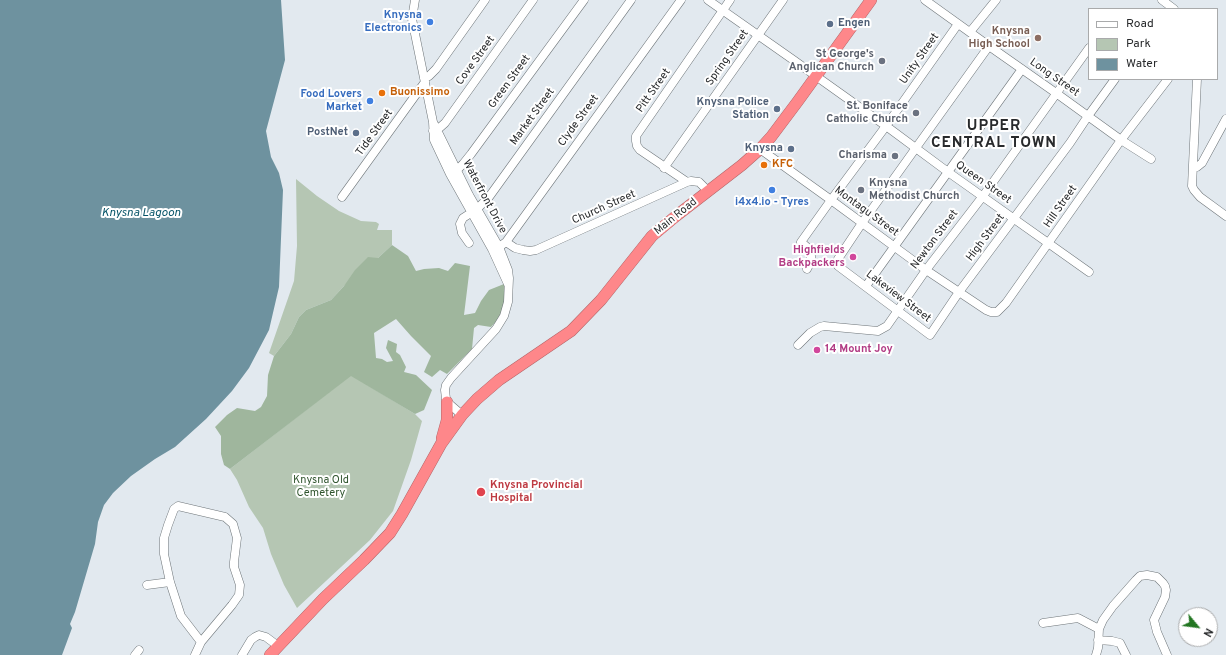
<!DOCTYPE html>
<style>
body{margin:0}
#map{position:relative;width:1226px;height:655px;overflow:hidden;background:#e2e9ef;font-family:Overpass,sans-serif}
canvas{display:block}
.legend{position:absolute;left:1088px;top:8px;width:130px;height:72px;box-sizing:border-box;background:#fff;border:1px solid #a9aaab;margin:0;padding:5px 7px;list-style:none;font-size:12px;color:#282a2c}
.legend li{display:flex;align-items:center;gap:8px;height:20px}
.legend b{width:20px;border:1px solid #a9aaab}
.north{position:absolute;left:1178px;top:607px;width:40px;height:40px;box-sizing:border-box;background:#fff;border:1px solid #a9aaab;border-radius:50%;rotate:119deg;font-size:11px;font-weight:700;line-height:16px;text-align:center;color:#282a2c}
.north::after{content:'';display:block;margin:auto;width:14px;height:18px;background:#227621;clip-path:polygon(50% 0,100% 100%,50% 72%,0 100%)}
</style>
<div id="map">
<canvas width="1226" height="655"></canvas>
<ul class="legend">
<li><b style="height:5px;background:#fff"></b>Road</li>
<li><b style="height:11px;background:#b5c6b3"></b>Park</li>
<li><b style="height:11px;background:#6e929f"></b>Water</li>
</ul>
<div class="north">N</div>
</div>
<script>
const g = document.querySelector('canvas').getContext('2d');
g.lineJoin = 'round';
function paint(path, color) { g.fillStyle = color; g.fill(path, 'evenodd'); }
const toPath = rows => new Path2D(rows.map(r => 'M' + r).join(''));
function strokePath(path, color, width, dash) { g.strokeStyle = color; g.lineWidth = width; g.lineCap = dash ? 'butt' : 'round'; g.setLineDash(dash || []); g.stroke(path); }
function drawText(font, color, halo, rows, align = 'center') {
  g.font = font + ' Overpass,sans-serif'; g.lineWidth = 4; g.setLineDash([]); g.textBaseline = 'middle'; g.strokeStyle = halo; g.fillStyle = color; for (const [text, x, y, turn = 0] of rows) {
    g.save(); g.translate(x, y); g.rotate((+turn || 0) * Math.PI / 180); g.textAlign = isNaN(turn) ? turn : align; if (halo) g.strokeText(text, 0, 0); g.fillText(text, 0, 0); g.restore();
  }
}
paint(toPath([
 [296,179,317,196,339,211,361,221,376,222,379,224,377,230,392,230,392,245,378,258,344,286,331,300,306,310,299,317,291,334,274,356,269,353,294,281,297,246],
 [351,375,415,414,422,421,411,460,393,511,370,540,297,608,284,585,271,554,263,528,249,507,237,480,230,469]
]), '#b5c6b3');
paint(toPath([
 [392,245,408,256,416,271,424,269,439,268,448,271,455,263,470,266,464,315,475,313,481,301,489,290,504,284,506,294,502,315,491,327,478,325,474,328,472,349,447,374,440,370,432,377,424,372,431,356,411,336,396,319,374,333,376,358,382,359,387,362,393,361,386,348,388,340,397,344,396,352,400,355,406,367,404,372,416,375,432,390,424,410,415,414,351,376,230,469,224,465,221,454,221,436,215,427,227,415,237,408,255,411,261,407,267,396,268,375,274,356,291,334,299,317,306,310,331,300,344,286,355,270,368,257,378,258]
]), '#9fb69d');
paint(toPath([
 [0,0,281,0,285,60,266,131,271,157,279,173,283,190,279,287,269,330,249,368,232,391,206,419,175,447,155,459,131,476,113,493,104,505,98,522,95,544,75,612,70,624,72,628,62,655,0,655]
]), '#6e929f');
const minor = toPath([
 [415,0,412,19,433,122,434,140,450,174,492,249,508,284],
 [708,0,792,59,886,126,948,172,1089,272],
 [925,0,989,46,1056,93,1121,140,1151,159],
 [1162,0,1174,9],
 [970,32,996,0],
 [989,46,862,223,838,259,837,263,838,266,930,335,959,292,1070,143,1088,116,1115,79],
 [424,78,429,76,436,69,485,0],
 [1197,79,1192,186,1194,190,1200,197,1226,216],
 [433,122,469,195,499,247,508,270,509,278,508,302,504,316,496,329,451,378,446,385,445,390,446,399,447,402,462,415],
 [433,131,437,130,445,123,533,0],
 [760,149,831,200,926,270,986,310,991,312,997,312,1006,303,1121,140,1168,79],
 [664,168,783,0],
 [1193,168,1197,167,1202,163,1226,119],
 [452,172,457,170,463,164,471,154,584,0],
 [687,182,640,150,637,146,636,141,636,136,730,0],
 [342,197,425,82],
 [506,242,515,248,523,250,530,251,536,250,687,182,691,181,699,182,708,191],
 [469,243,462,233,460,224,463,218,477,209,489,197,631,0],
 [492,249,499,247,506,242,681,0],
 [807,269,811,261,811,256,808,248,801,242,831,200,886,126,958,24],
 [866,286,1022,69],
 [798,345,810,333,820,327,824,326,878,331,887,326,926,270,983,196,1089,48],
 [147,585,170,582],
 [1043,623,1078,618,1099,629],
 [1098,640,1112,641,1120,643,1126,655],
 [135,655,139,650],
 [195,655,201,642,232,605,239,595,240,585,234,567,234,562,237,538,233,524,225,517,178,506,174,509,168,525,164,538,164,554,170,582,181,616,201,642],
 [242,655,251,640,255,637,259,635,266,637,278,646],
 [1096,655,1098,648,1099,629,1103,620,1113,606,1136,580,1140,576,1147,575,1157,577,1163,583,1165,586,1166,590,1165,597,1154,620,1157,632,1167,655]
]);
const highway = toPath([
 [442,438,447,420,447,402],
 [270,655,323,599,364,560,390,533,402,514,441,444,462,415,477,399,499,380,571,331,601,300,652,236,676,216,742,165,760,149,771,137,798,101,871,0]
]);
strokePath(minor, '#6e7579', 9);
strokePath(highway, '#b36669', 12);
strokePath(minor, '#fff', 8);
strokePath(highway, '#fe878a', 11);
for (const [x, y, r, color] of [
 [430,22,4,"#3f7fe0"],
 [830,24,4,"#5c6f8a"],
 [1038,38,4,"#8d6e63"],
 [882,61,4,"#6b7280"],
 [382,93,4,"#e8710a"],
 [370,101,4,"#3f7fe0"],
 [777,109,4,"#5c6f8a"],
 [916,113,4,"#6b7280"],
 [356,133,4,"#5c6f8a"],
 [791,149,4,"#5c6f8a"],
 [895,156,4,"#6b7280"],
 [764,165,4,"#e8710a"],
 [772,190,4,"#3f7fe0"],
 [861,190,4,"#6b7280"],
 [853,257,4,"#d1479c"],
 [817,350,4,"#d1479c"],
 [481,492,5,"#e0444e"]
]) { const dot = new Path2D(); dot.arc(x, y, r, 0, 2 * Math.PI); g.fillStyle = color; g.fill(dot); strokePath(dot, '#fff', 1.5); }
drawText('bold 11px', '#366cbe', '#fff', [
 ["Knysna",422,16],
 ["Electronics",422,29],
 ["Food Lovers",362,95],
 ["Market",362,108],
 ["i4x4.io - Tyres",772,203,"center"]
], 'right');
drawText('bold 11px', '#4e5e75', '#fff', [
 ["Engen",838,24,"left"],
 ["Knysna Police",769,103],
 ["Station",769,116],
 ["PostNet",348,133],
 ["Knysna",783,149]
], 'right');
drawText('bold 11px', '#785e54', '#fff', [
 ["Knysna",1030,32],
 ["High School",1030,45]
], 'right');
drawText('bold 11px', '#5b616d', '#fff', [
 ["St George's",874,55],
 ["Anglican Church",874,68],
 ["St. Boniface",908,107],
 ["Catholic Church",908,120],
 ["Charisma",887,156],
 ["Knysna",869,184,"left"],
 ["Methodist Church",869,197,"left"]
], 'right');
drawText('11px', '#282a2c', '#fff', [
 ["Spring Street",728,58,-55],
 ["Unity Street",920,59,-55],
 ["Cove Street",476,61,-54],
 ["Long Street",1054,78,35],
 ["Green Street",510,82,-54],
 ["Pitt Street",654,91,-55],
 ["Market Street",533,117,-54],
 ["Clyde Street",579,121,-54],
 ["Tide Street",375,133,-54],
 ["Queen Street",983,183,35],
 ["Waterfront Drive",484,197,62],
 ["Hill Street",1061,207,-55],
 ["Church Street",604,208,-24],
 ["Montagu Street",866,212,36],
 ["Main Road",676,217,-39],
 ["High Street",986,238,-53],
 ["Newton Street",935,240,-53],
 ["Lakeview Street",898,297,37]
]);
drawText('bold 11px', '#c56008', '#fff', [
 ["Buonissimo",390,93],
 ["KFC",772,165]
], 'left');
drawText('bold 11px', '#b23c85', '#fff', [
 ["Highfields",845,251],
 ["Backpackers",845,264],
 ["14 Mount Joy",825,350,"left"]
], 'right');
drawText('11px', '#31552f', '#fff', [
 ["Knysna Old",321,481],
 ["Cemetery",321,494]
]);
drawText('bold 11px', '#be3a42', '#fff', [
 ["Knysna Provincial",490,486],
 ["Hospital",490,499]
], 'left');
drawText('italic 12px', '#085569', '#fff', [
 ["Knysna Lagoon",141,214]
]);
g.letterSpacing = '1px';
drawText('bold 15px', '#282a2c', '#fff', [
 ["UPPER",994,127],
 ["CENTRAL TOWN",994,144]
]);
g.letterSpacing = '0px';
</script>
